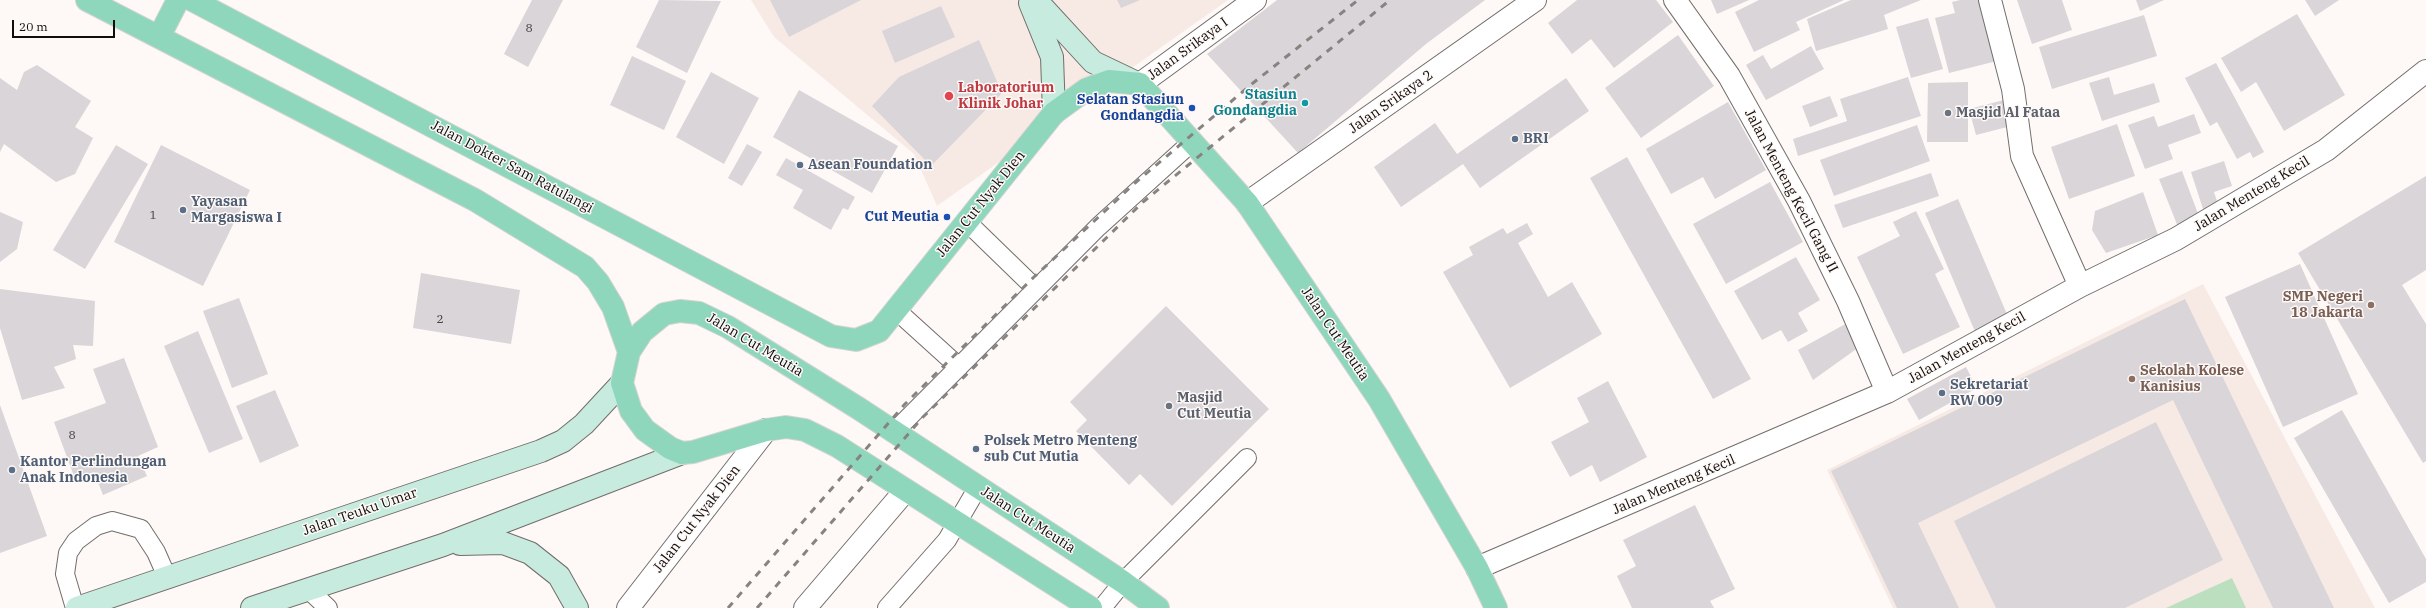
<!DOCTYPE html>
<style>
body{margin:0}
#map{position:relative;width:2426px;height:608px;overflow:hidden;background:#fef9f6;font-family:"IBM Plex Serif",serif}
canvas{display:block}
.scale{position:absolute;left:12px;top:20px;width:103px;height:18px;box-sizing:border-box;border:2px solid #100e0d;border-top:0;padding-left:5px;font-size:12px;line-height:14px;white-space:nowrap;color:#100e0d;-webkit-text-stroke:3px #fef9f6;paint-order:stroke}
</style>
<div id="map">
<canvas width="2426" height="608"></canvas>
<div class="scale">20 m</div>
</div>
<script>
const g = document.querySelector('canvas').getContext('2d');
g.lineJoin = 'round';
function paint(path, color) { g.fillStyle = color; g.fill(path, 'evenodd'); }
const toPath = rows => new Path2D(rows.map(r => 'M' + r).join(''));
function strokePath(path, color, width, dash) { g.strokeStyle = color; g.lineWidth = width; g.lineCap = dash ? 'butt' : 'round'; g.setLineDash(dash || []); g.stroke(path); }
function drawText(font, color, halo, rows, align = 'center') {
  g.font = font + ' "IBM Plex Serif",serif'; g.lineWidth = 3; g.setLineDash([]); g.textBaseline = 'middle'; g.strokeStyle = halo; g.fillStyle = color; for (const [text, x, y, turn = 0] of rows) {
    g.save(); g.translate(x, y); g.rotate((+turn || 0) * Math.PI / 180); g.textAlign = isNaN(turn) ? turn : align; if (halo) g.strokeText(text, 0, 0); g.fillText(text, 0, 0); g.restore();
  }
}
paint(toPath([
 [751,0,1228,0,937,206,914,154,774,37],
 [2203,284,2375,608,1893,608,1827,470]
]), '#f7eae4');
paint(toPath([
 [2232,578,2246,608,2166,608]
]), '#bcdfc0');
paint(toPath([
 [532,0,563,0,528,67,504,54],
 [659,0,721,1,687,73,636,47],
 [770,0,861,0,789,37],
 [1117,0,1140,0,1121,8],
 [1277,0,1485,0,1426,44,1298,153,1207,54],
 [1577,0,1656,0,1673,22,1614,68,1591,39,1572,54,1548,23],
 [1711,0,1749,0,1717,14],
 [1759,0,1844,0,1796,22,1800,30,1754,52,1735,12],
 [1851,0,1921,0,1884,15,1888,29,1816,51,1807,19],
 [1960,0,1985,0,2001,60,1949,73,1935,18,1955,13,1952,2],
 [2017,0,2062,0,2072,30,2032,44],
 [2136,0,2164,0,2140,11],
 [2305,0,2339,0,2315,16],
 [941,6,955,37,895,63,882,31],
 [2297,14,2345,95,2284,131,2256,82,2241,92,2221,58],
 [2144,15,2157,56,2052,89,2039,47],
 [1928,18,1943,69,1911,78,1896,27],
 [1678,35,1714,86,1641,138,1605,88],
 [979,40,1002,93,931,166,872,106,899,77],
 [1811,46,1824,69,1766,100,1746,65,1763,55,1771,69],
 [632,56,686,81,664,130,610,105],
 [2216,63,2264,152,2253,158,2250,152,2237,159,2217,122,2210,126,2185,78],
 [37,65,91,101,75,127,93,138,75,174,56,182,4,144,0,152,0,78,17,90,24,72],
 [711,72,759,98,724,164,676,137],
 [1908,77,1921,116,1798,156,1793,139,1847,121,1840,99],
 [2109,77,2114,95,2154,83,2160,102,2102,121,2089,83],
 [1566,78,1589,111,1480,188,1463,164,1401,207,1374,167,1435,123,1457,154],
 [1968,82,1968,142,1927,142,1928,83],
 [799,90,898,146,872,193,773,137],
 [1830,96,1838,116,1810,127,1802,106],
 [2008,99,2015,125,1976,135,1969,109],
 [1728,102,1766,170,1715,199,1703,177,1671,194,1646,149],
 [2194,114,2201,133,2168,145,2173,159,2145,169,2128,125,2154,116,2158,127],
 [2117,124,2135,176,2069,199,2051,147],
 [1917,125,1930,161,1834,196,1820,160],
 [747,144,762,152,742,186,728,178],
 [116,145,148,164,85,269,53,250],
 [161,145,250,190,203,286,114,242],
 [1627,157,1751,379,1713,399,1590,178],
 [786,158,855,197,848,210,843,208,831,230,793,208,803,190,776,175],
 [2224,161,2232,186,2214,192,2220,210,2205,215,2191,172],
 [2182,171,2200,219,2178,227,2159,179],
 [1931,173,1939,196,1843,228,1834,205],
 [2426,176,2426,270,2402,285,2426,324,2426,461,2423,463,2298,253],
 [1770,182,1803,242,1726,284,1693,224],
 [2143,192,2158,235,2106,253,2092,230,2095,211],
 [1958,199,2009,319,1976,334,1925,213],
 [1916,211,1944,269,1935,274,1960,327,1903,354,1857,257,1900,236,1893,222],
 [0,212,23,222,17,249,0,262],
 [1527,223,1533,234,1518,243,1548,297,1572,282,1602,334,1510,388,1443,272,1473,255,1469,247,1503,228,1507,234],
 [1796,257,1820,300,1798,313,1808,331,1788,342,1781,330,1762,340,1734,291],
 [2300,264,2358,394,2283,427,2225,297],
 [421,273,520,290,511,344,413,328],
 [0,289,95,301,93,346,73,345,76,359,54,367,65,388,22,400,0,328],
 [239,298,268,374,232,388,203,311],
 [2185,299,2334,608,2273,608,2173,400,1918,523,1959,608,1897,608,1831,471],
 [1166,306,1269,409,1172,506,1140,474,1129,485,1076,431,1087,420,1070,402],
 [1849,322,1862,345,1813,380,1798,350],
 [198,331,243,439,209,453,164,346],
 [124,358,158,447,138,456,147,476,103,495,94,472,75,479,54,422,106,403,93,369],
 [1966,367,1977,388,1919,420,1907,399],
 [1608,381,1647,457,1600,482,1592,465,1570,477,1551,442,1589,422,1577,398],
 [275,390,299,446,260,463,236,406],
 [0,405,47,536,0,553],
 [2342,410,2426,559,2426,582,2389,603,2294,438],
 [2156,422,2223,560,2125,608,1996,608,1954,521],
 [1695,505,1735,589,1710,601,1714,608,1632,608,1617,576,1636,566,1623,540]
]), '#d9d5d9');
const lane = toPath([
 [967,222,1036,289],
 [896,310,959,367],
 [893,433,1098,227,1193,141],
 [308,589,328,608],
 [75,608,65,574,68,553,76,541,96,526,112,521,141,529,156,552,167,577],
 [887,608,947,540,978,487],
 [1102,608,1123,582,1247,458]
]);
const street = toPath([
 [1675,0,1729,76,1799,201,1848,301,1887,392],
 [1990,0,2013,89,2022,156,2080,286],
 [1140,84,1255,0],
 [1247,203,1535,0],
 [1477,568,1887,392,2080,286,2176,239,2326,150,2426,71],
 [628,608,766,430],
 [805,608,905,491]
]);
const secondary = toPath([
 [1036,0,1093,62,1137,83],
 [1030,3,1052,57,1054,113],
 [460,544,503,543,530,553,559,576,577,608],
 [77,608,541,451,563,441,584,424,622,383],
 [252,608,443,545,682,453]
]);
const primary = toPath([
 [87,0,475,200,585,267,598,282,613,307,629,352],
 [192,0,831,336,856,340,879,331,1054,113,1087,89,1109,81,1140,84,1247,203,1379,399,1477,568,1496,608],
 [159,37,178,0],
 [1091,608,837,446,805,430,786,427,766,430,693,452,682,453,670,448,645,430,631,411,622,383,629,352,642,332,664,314,680,311,699,313,728,327,858,408,1123,582,1158,608]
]);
strokePath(lane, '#726e6b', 20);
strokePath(street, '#726e6b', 24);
strokePath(secondary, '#726e6b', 24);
strokePath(primary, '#d4d4d3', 24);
strokePath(lane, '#fff', 18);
strokePath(street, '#fff', 22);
strokePath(secondary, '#c7ebde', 22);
strokePath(primary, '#8fd7bc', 22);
strokePath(toPath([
 [728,608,905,404,1034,277,1135,183,1253,83,1358,0],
 [757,608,923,417,1143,202,1390,0]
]), '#868381', 3, [7, 7]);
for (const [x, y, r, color] of [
 [949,96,5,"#e0444e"],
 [1305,103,4,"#0f9aa8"],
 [1192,108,4,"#1a4fb4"],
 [1948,113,4,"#6b7280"],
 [1515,139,4,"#5c6f8a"],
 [800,165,4,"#5c6f8a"],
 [183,210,4,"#5c6f8a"],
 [947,217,4,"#1a4fb4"],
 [2371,305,4,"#8d6e63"],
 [2132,379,4,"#8d6e63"],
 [1942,393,4,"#5c6f8a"],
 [1169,406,4,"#6b7280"],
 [976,449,4,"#5c6f8a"],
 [12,470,4,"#5c6f8a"]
]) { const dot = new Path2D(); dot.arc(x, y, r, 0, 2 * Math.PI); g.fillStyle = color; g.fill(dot); strokePath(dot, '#fef9f6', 1.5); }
drawText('12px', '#424040', null, [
 ["8",529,29],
 ["1",153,216],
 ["2",440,320],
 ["8",72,436]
]);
drawText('14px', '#100e0d', '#fef9f6', [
 ["Jalan Srikaya I",1188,49,-36],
 ["Jalan Srikaya 2",1391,102,-35],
 ["Jalan Dokter Sam Ratulangi",512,167,28],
 ["Jalan Menteng Kecil Gang II",1791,191,62],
 ["Jalan Menteng Kecil",2252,194,-31],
 ["Jalan Cut Nyak Dien",981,204,-51],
 ["Jalan Cut Meutia",1335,334,56],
 ["Jalan Cut Meutia",755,345,31],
 ["Jalan Menteng Kecil",1967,348,-29],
 ["Jalan Menteng Kecil",1674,485,-23],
 ["Jalan Teuku Umar",360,512,-19],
 ["Jalan Cut Nyak Dien",697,519,-52],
 ["Jalan Cut Meutia",1028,520,33]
]);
drawText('bold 14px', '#be3a42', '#fef9f6', [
 ["Laboratorium",958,88],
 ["Klinik Johar",958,104]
], 'left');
drawText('bold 14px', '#0d838f', '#fef9f6', [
 ["Stasiun",1297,95],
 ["Gondangdia",1297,111]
], 'right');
drawText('bold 14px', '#164399', '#fef9f6', [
 ["Selatan Stasiun",1184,100],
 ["Gondangdia",1184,116],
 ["Cut Meutia",939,217]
], 'right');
drawText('bold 14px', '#5b616d', '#fef9f6', [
 ["Masjid Al Fataa",1956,113],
 ["Masjid",1177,398],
 ["Cut Meutia",1177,414]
], 'left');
drawText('bold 14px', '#4e5e75', '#fef9f6', [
 ["BRI",1523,139],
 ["Asean Foundation",808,165],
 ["Yayasan",191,202],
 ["Margasiswa I",191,218],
 ["Sekretariat",1950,385],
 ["RW 009",1950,401],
 ["Polsek Metro Menteng",984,441],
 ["sub Cut Mutia",984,457],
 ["Kantor Perlindungan",20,462],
 ["Anak Indonesia",20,478]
], 'left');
drawText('bold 14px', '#785e54', '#fef9f6', [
 ["SMP Negeri",2363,297],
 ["18 Jakarta",2363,313],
 ["Sekolah Kolese",2140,371,"left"],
 ["Kanisius",2140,387,"left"]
], 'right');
</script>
